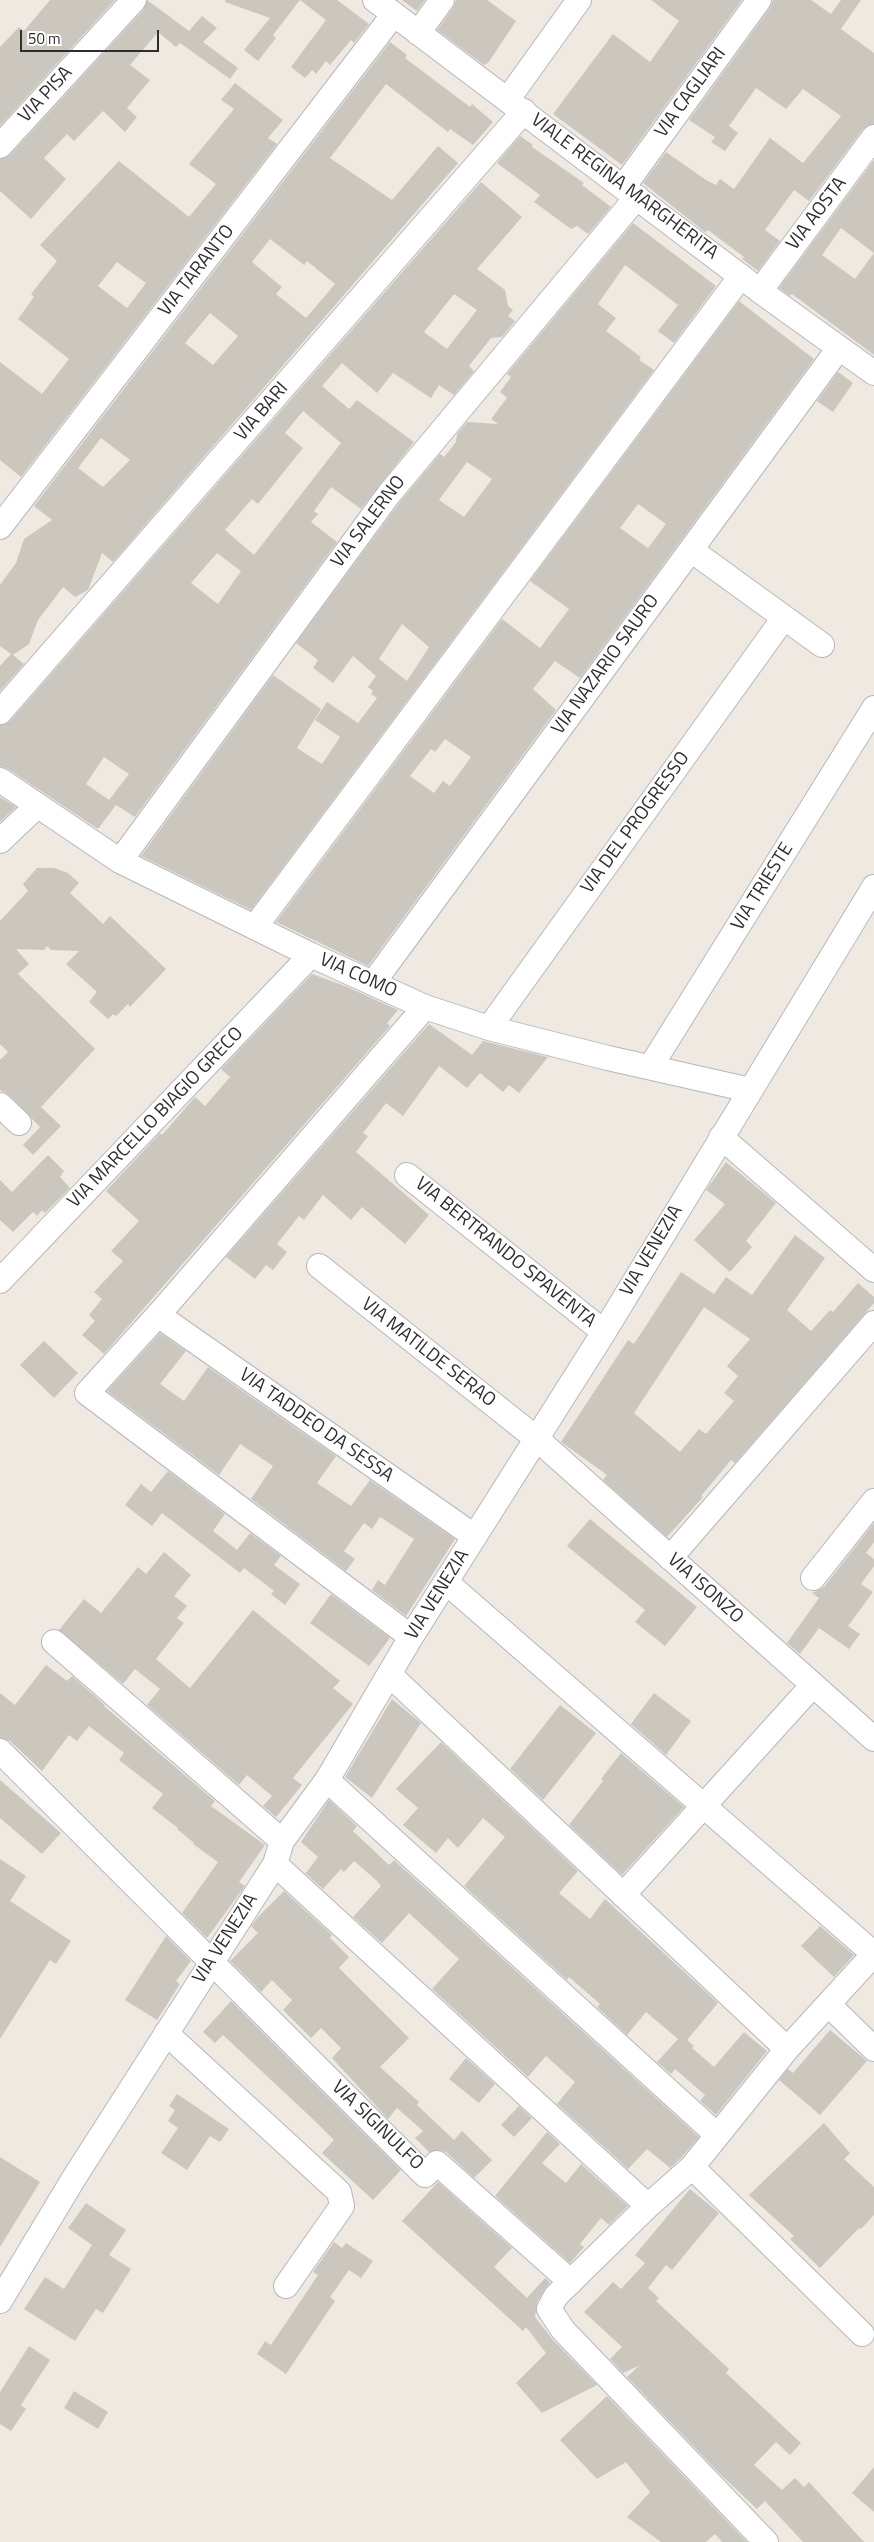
<!DOCTYPE html>
<style>
body{margin:0}
#map{position:relative;width:874px;height:2542px;overflow:hidden;background:#efe9e1;font-family:"Titillium Web",sans-serif}
canvas{display:block}
.scale{position:absolute;left:20px;top:30px;width:139px;height:22px;box-sizing:border-box;border:2px solid #2e2e2e;border-top:0;padding-left:6px;font-size:15px;line-height:18px;white-space:nowrap;color:#2e2e2e;-webkit-text-stroke:4px #fff;paint-order:stroke}
</style>
<div id="map">
<canvas width="874" height="2542"></canvas>
<div class="scale">50 m</div>
</div>
<script>
const g = document.querySelector('canvas').getContext('2d');
g.lineJoin = 'round';
function paint(path, color) { g.fillStyle = color; g.fill(path, 'evenodd'); }
const toPath = rows => new Path2D(rows.map(r => 'M' + r).join(''));
function strokePath(path, color, width, dash) { g.strokeStyle = color; g.lineWidth = width; g.lineCap = dash ? 'butt' : 'round'; g.setLineDash(dash || []); g.stroke(path); }
function drawText(font, color, halo, rows, align = 'center') {
  g.font = font + ' "Titillium Web",sans-serif'; g.lineWidth = 4; g.setLineDash([]); g.textBaseline = 'middle'; g.strokeStyle = halo; g.fillStyle = color; for (const [text, x, y, turn = 0] of rows) {
    g.save(); g.translate(x, y); g.rotate((+turn || 0) * Math.PI / 180); g.textAlign = isNaN(turn) ? turn : align; if (halo) g.strokeText(text, 0, 0); g.fillText(text, 0, 0); g.restore();
  }
}
paint(toPath([
 [50,0,115,0,0,126,0,47,19,27,24,31],
 [147,0,189,31,202,16,217,28,203,42,238,68,230,79,180,43,176,47,158,32,130,65,150,80,127,108,137,117,125,132,103,111,74,141,67,134,44,158,66,179,31,219,0,191,0,159,10,155,144,9],
 [226,0,337,0,369,24,354,43,351,40,330,65,326,61,316,74,312,70,305,78,291,67,326,20,300,0,273,35,276,38,258,61,244,50,270,18,225,2],
 [402,0,425,0,417,11],
 [456,0,487,0,516,21,488,63,484,65,437,30,453,8],
 [651,0,742,0,622,165,553,114,613,34,650,62,679,21],
 [773,0,811,0,831,14,841,0,861,0,841,29,874,53,874,124,863,129,809,201,794,190,765,230,780,241,758,271,742,259,744,257,708,230,705,232,643,183,666,152,706,180,716,185,720,179,734,189,770,138,803,163,841,116,803,89,786,109,756,88,729,126,738,133,725,151,711,142,715,137,689,120,770,8],
 [390,42,407,55,405,58,470,107,472,104,493,122,473,145,450,129,448,132,386,84,330,158,392,200,438,146,458,163,113,562,102,553,88,590,75,597,63,587,38,620,29,644,13,655,24,664,0,691,0,666,11,654,0,646,0,585,16,563,24,539,52,520,34,506],
 [270,239,304,265,307,261,335,284,306,318,276,294,282,287,252,262],
 [210,313,238,336,213,365,185,343],
 [101,438,130,460,103,487,78,468],
 [235,83,283,120,268,138,277,144,21,477,0,460,0,362,42,394,69,359,18,319,34,297,31,294,57,261,40,245,119,161,189,217,216,184,189,164,234,109,221,100],
 [117,262,146,283,127,308,98,286],
 [520,136,533,145,532,147,584,183,582,185,611,207,588,234,577,226,571,229,534,202,540,195,497,163],
 [874,160,874,253,841,228,822,255,855,279,874,253,874,355,792,294,790,296,779,288],
 [481,182,522,217,477,269,505,290,508,306,513,310,508,316,515,321,502,337,491,338,469,366,474,371,454,395,439,385,431,398,393,373,377,393,342,363,322,386,349,409,357,400,414,442,361,509,331,487,314,511,318,514,311,522,337,542,135,817,111,802,116,805,98,829,8,769,0,766,0,725,10,721],
 [454,294,477,310,447,349,424,332],
 [303,411,341,443,254,555,225,530,252,499,258,504,303,448,285,433],
 [217,553,241,571,218,604,191,583],
 [104,757,129,774,109,800,86,784],
 [633,223,716,286,674,343,658,331,678,305,625,265,598,304,616,318,606,331,641,357,639,360,654,370,251,910,141,856,273,675,321,709,297,748,322,764,340,737,315,720,327,702,358,723,377,698,371,694,373,691,368,687,376,676,353,656,333,683,313,668,318,660,296,643,400,502,440,454,444,457,456,442,457,434,467,422,498,424,491,419,507,398,500,392,511,377,507,374],
 [467,462,492,479,464,517,439,500],
 [402,624,429,647,407,681,379,659],
 [739,301,814,359,580,678,555,661,533,689,556,710,368,966,276,922,502,619,540,648,569,609,530,581],
 [638,504,666,524,648,548,620,528],
 [445,739,471,757,450,786,443,781,434,793,410,776,431,749,435,752],
 [838,372,853,383,833,412,817,401],
 [0,797,16,807,0,822],
 [37,868,54,868,68,873,79,883,70,893,103,924,110,916,166,969,130,1007,128,1004,116,1016,113,1014,108,1019,89,1002,97,992,66,964,79,951,51,950,47,946,44,950,16,949,29,964,18,974,95,1049,41,1107,61,1126,33,1155,23,1145,40,1127,9,1095,0,1090,0,1060,8,1052,0,1044,0,921,28,891,23,884],
 [312,974,345,986,398,1010,387,1023,390,1026,104,1354,82,1335,95,1321,89,1315,102,1299,94,1292,123,1261,111,1251,139,1221,106,1191,160,1133,162,1135,195,1097,205,1106,230,1077,221,1069],
 [429,1024,472,1055,483,1041,548,1057,519,1093,509,1085,503,1092,480,1073,467,1088,439,1066,403,1116,386,1103,363,1133,368,1136,356,1152,429,1215,405,1244,362,1207,351,1220,323,1195,304,1220,299,1216,277,1244,287,1252,273,1270,266,1265,255,1279,226,1257],
 [48,1155,64,1171,60,1177,70,1188,45,1213,42,1210,37,1216,33,1212,13,1232,0,1220,0,1180,12,1192],
 [726,1162,776,1203,746,1241,752,1247,730,1272,694,1240,725,1204,706,1190],
 [795,1235,825,1258,787,1310,811,1331,830,1310,833,1312,858,1283,874,1297,874,1303,735,1463,731,1460,701,1496,703,1497,667,1537,603,1480,607,1475,561,1442,628,1340,634,1344,681,1272,714,1294,726,1277,752,1295],
 [704,1307,750,1339,727,1366,738,1376,724,1393,734,1401,706,1434,699,1429,680,1452,634,1413],
 [160,1333,186,1351,160,1384,184,1401,208,1367,336,1456,317,1483,351,1506,370,1480,455,1539,406,1616,372,1590,378,1580,385,1585,414,1539,380,1517,372,1529,364,1523,344,1551,355,1559,346,1571,251,1499,273,1466,240,1444,219,1475,107,1391],
 [44,1341,78,1373,54,1398,20,1365],
 [168,1471,225,1514,213,1531,237,1550,250,1533,281,1556,274,1565,300,1584,285,1605,271,1594,274,1591,244,1568,240,1573,162,1513,152,1526,125,1505,141,1484,151,1492],
 [590,1519,697,1607,665,1646,635,1622,645,1610,567,1546],
 [874,1523,874,1542,866,1553,874,1559,874,1566,861,1584,873,1592,848,1626,860,1634,849,1649,819,1628,800,1654,787,1643,819,1598,812,1593,824,1587],
 [164,1552,191,1575,174,1596,187,1606,177,1618,184,1623,156,1659,190,1688,253,1610,340,1681,333,1688,353,1704,293,1778,302,1785,276,1817,263,1806,272,1796,247,1775,239,1785,147,1705,160,1689,135,1669,123,1684,59,1630,84,1599,101,1613,138,1567,146,1574],
 [331,1594,390,1638,369,1666,310,1623],
 [46,1665,67,1681,72,1676,105,1705,104,1706,215,1801,211,1806,265,1845,239,1882,245,1886,207,1938,182,1913,218,1862,193,1844,194,1843,177,1829,178,1828,152,1808,163,1794,119,1760,124,1753,89,1726,77,1741,69,1735,42,1771,10,1741,0,1738,0,1693,15,1705],
 [654,1693,691,1721,666,1755,631,1724],
 [392,1699,421,1723,372,1798,345,1777],
 [560,1705,596,1733,543,1800,510,1769],
 [441,1742,578,1871,559,1893,590,1919,605,1899,718,2003,687,2040,694,2046,692,2048,714,2067,744,2032,767,2051,716,2115,700,2101,705,2095,675,2069,671,2074,657,2062,678,2039,646,2012,627,2035,597,2007,600,2004,569,1977,567,1980,464,1886,505,1837,483,1818,458,1848,448,1838,436,1853,403,1825,418,1808,396,1789],
 [621,1753,684,1807,622,1875,569,1825,603,1781,601,1779],
 [0,1780,61,1833,42,1854,0,1818],
 [329,1800,357,1826,353,1831,389,1865,394,1860,699,2137,682,2157,670,2168,647,2149,628,2169,557,2104,575,2082,546,2056,528,2077,432,1989,459,1959,409,1913,382,1943,353,1917,381,1886,376,1880,354,1861,344,1872,341,1869,323,1889,303,1871,306,1873,318,1857,301,1842],
 [0,1859,26,1876,10,1901,71,1941,56,1964,50,1960,0,2039],
 [284,1891,332,1935,330,1938,349,1957,339,1968,409,2038,380,2067,419,2102,417,2105,454,2140,462,2131,492,2160,474,2178,446,2152,440,2150,429,2152,415,2138,423,2131,397,2108,388,2119,332,2058,341,2048,321,2028,311,2038,283,2010,292,2000,272,1980,261,1992,230,1961,258,1933,251,1926,258,1917],
 [820,1926,854,1955,834,1977,801,1946],
 [166,1936,191,1961,176,1981,180,1984,157,2020,125,2000],
 [231,2001,401,2170,373,2200,322,2153,334,2140,316,2122,223,2035,215,2043,203,2032],
 [830,2030,867,2061,820,2115,779,2080,788,2069,793,2073],
 [466,2058,495,2084,479,2103,449,2079],
 [177,2094,229,2129,220,2142,210,2136,187,2170,161,2153,178,2128,168,2121,175,2110,169,2106],
 [519,2106,532,2118,514,2137,501,2125],
 [824,2123,850,2153,844,2159,874,2187,874,2215,861,2229,859,2228,820,2268,790,2239,794,2236,749,2195],
 [547,2132,560,2144,542,2163,566,2183,581,2164,628,2206,609,2225,601,2218,580,2244,584,2247,570,2263,495,2196],
 [0,2157,40,2182,0,2247],
 [438,2182,512,2248,494,2267,527,2298,545,2278,550,2282,537,2302,535,2317,553,2340,597,2385,542,2413,516,2383,546,2353,526,2327,523,2331,402,2221],
 [690,2189,719,2213,672,2270,666,2265,648,2288,659,2298,656,2301,729,2369,726,2373,801,2443,790,2455,776,2442,754,2465,782,2490,795,2478,804,2487,809,2482,864,2542,803,2542,765,2501,757,2509,720,2474,627,2377,640,2365,623,2373,610,2359,622,2347,584,2312,613,2282,621,2289,645,2263,635,2255],
 [86,2203,126,2230,109,2255,131,2269,103,2313,96,2309,75,2341,24,2309,45,2277,64,2289,92,2245,68,2228],
 [334,2242,342,2248,346,2243,373,2261,361,2278,349,2270,330,2297,335,2301,286,2374,257,2354,265,2341,271,2345,318,2275,313,2272],
 [29,2346,50,2360,21,2405,26,2409,11,2431,0,2424,0,2392],
 [74,2391,108,2412,98,2429,64,2408],
 [607,2396,747,2542,722,2542,715,2534,706,2542,661,2542,627,2517,650,2492,626,2462,597,2479,560,2440],
 [874,2467,874,2512,852,2493]
]), '#cbc7bf');
const minor = toPath([
 [375,0,760,291,874,373],
 [418,33,442,0],
 [508,99,579,0],
 [0,146,134,0],
 [624,186,759,0],
 [760,291,874,137],
 [0,527,394,14],
 [691,550,822,645],
 [0,712,524,111],
 [0,780,120,861,311,955,425,1007,489,1028,608,1058,750,1090],
 [0,841,37,806],
 [120,861,389,494,637,197],
 [255,927,741,276],
 [373,983,839,348],
 [489,1028,783,619],
 [651,1066,874,708],
 [0,1105,19,1123],
 [721,1137,874,1270],
 [407,1175,604,1332],
 [319,1266,537,1439,874,1739],
 [0,1281,311,955],
 [158,1315,474,1536],
 [670,1558,874,1323],
 [813,1578,874,1501],
 [447,1583,874,1954],
 [411,1637,87,1393,158,1315,425,1007],
 [54,1642,282,1841],
 [390,1675,787,2049],
 [0,1751,425,2175,437,2163,571,2282],
 [327,1780,717,2135],
 [275,1864,648,2206],
 [623,1895,813,1685],
 [829,2005,874,2049],
 [166,2033,339,2192,342,2206,286,2286],
 [692,2167,862,2334],
 [0,2301,74,2178,275,1864,282,1841,327,1780,411,1637,604,1332,874,887],
 [766,2542,563,2330,549,2309,556,2296,648,2206,692,2167,787,2049,874,1954]
]);
strokePath(minor, '#b4b7c1', 26);
strokePath(minor, '#fff', 24);
drawText('19px', '#2e2e2e', '#fff', [
 ["VIA CAGLIARI",691,93,-54],
 ["VIA PISA",46,95,-47],
 ["VIALE REGINA MARGHERITA",624,187,37],
 ["VIA AOSTA",817,214,-53],
 ["VIA TARANTO",197,271,-52],
 ["VIA BARI",262,412,-49],
 ["VIA SALERNO",369,522,-53],
 ["VIA NAZARIO SAURO",606,665,-54],
 ["VIA DEL PROGRESSO",636,823,-54],
 ["VIA TRIESTE",763,887,-58],
 ["VIA COMO",358,976,24],
 ["VIA MARCELLO BIAGIO GRECO",156,1118,-46],
 ["VIA VENEZIA",652,1251,-59],
 ["VIA BERTRANDO SPAVENTA",505,1253,39],
 ["VIA MATILDE SERAO",428,1353,38],
 ["VIA TADDEO DA SESSA",316,1426,35],
 ["VIA ISONZO",705,1589,42],
 ["VIA VENEZIA",438,1595,-58],
 ["VIA VENEZIA",226,1939,-57],
 ["VIA SIGINULFO",377,2126,44]
]);
</script>
